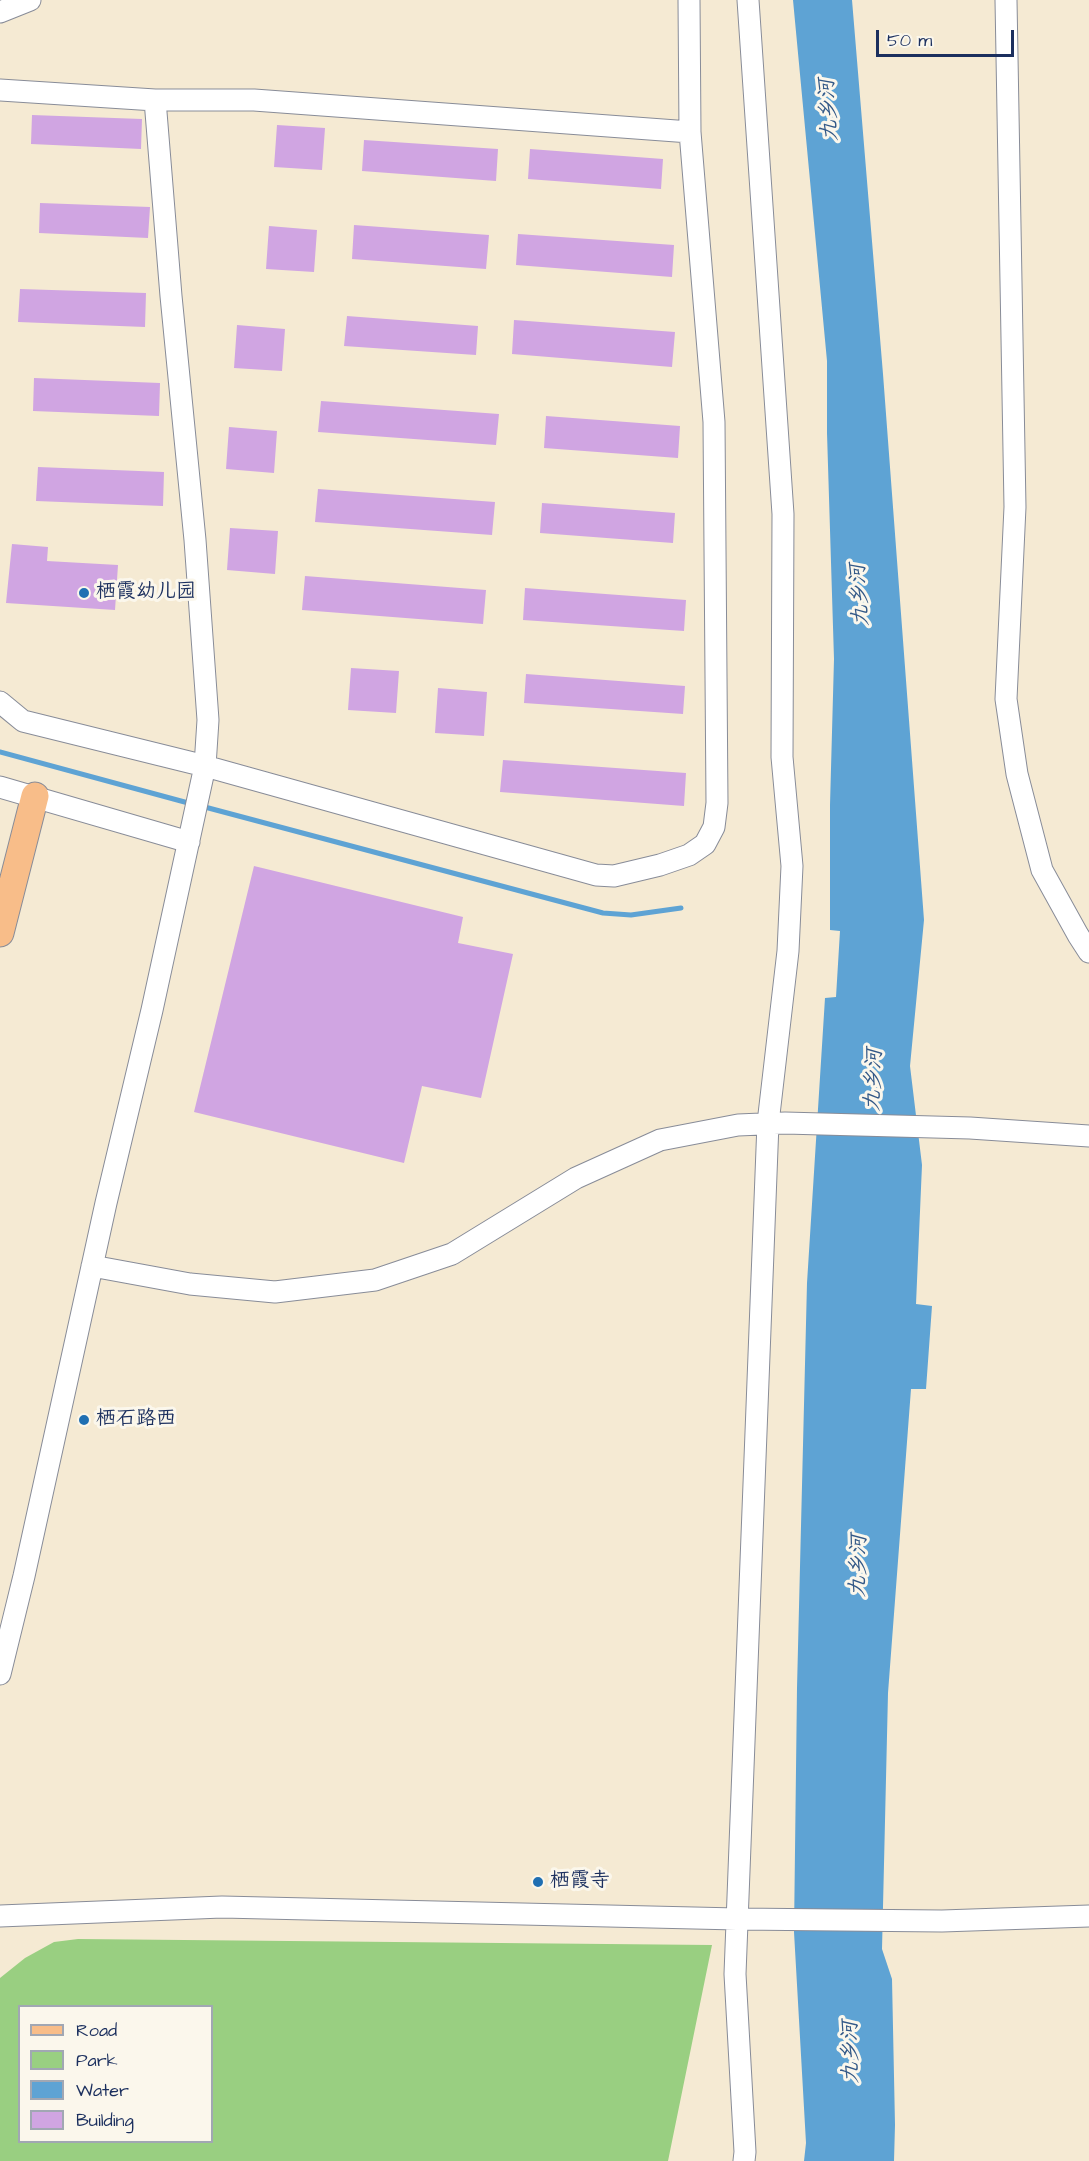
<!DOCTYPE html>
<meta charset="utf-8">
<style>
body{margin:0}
#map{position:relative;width:1089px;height:2161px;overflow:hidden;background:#f5ead3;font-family:"Architects Daughter",sans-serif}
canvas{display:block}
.legend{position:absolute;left:18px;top:2005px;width:195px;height:138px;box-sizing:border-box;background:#fbf7ec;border:2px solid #a1a7b3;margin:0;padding:8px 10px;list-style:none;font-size:18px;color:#1b2f5e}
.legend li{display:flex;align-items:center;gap:12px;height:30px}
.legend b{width:30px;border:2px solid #a1a7b3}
.scale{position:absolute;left:876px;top:30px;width:138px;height:27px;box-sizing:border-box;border:3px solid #1b2f5e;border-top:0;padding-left:8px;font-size:18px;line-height:21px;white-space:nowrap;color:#1b2f5e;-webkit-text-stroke:4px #fbf7ec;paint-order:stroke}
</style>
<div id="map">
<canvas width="1089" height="2161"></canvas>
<ul class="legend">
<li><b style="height:8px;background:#f8bd89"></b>Road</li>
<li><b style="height:16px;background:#99cf81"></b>Park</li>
<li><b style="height:16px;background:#5ea3d4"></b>Water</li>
<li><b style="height:16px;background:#d0a5e2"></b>Building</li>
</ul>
<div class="scale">50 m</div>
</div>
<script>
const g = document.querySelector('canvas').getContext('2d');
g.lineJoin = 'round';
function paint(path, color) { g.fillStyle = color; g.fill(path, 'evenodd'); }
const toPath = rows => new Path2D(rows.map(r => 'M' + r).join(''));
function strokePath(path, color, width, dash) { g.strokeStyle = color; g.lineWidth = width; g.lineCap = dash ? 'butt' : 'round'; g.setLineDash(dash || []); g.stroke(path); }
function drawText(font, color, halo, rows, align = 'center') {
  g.font = font + ' "Architects Daughter","LXGW WenKai TC",sans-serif'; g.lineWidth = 6; g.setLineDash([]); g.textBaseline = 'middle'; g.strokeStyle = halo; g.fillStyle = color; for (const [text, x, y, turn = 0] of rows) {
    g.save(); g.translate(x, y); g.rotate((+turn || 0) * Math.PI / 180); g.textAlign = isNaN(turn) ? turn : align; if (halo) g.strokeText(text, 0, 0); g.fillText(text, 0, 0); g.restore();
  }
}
paint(toPath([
 [78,1939,712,1945,668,2161,0,2161,0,1978,25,1958,54,1942],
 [20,2006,212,2006,212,2142,20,2142]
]), '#99cf81');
paint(toPath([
 [793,0,852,0,883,374,924,920,910,1066,922,1165,916,1304,932,1306,926,1389,911,1389,888,1693,882,1949,892,1979,895,2125,894,2161,804,2161,806,2143,794,1932,797,1688,807,1283,825,998,836,997,840,931,830,930,830,805,834,659,827,433,827,361]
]), '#5ea3d4');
strokePath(toPath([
 [0,752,192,804],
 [201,806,603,913,631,915,681,908]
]), '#5ea3d4', 5);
paint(toPath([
 [32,115,142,119,141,149,31,144],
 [277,125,325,128,322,170,274,167],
 [364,140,498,149,496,181,362,171],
 [530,149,663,159,661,189,528,179],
 [40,203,150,207,148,238,39,233],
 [354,225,489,235,486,269,352,259],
 [269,226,317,230,314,272,266,269],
 [518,234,674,245,672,277,516,265],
 [20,289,146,293,145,327,18,322],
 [347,316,478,326,476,355,344,346],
 [514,320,675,332,672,367,512,354],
 [237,325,285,329,282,371,234,368],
 [34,378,160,383,159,416,33,411],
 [321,401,499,414,496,445,318,432],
 [546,416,680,426,678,458,544,448],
 [229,427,277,431,274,473,226,469],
 [38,467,164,472,163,506,36,501],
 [318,489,495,502,492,535,315,522],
 [542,503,675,513,673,543,540,533],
 [230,528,278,531,275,574,227,570],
 [12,544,48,547,47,561,118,565,115,610,6,603],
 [305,576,486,590,483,624,302,610],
 [525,588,686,600,684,631,523,620],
 [351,668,399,671,396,713,348,710],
 [526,674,685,686,683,714,524,703],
 [438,688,487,692,484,736,435,733],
 [503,760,686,773,684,806,500,792],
 [254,866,463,917,458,943,513,954,481,1098,422,1086,404,1163,194,1112]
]), '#d0a5e2');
const minor = toPath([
 [1006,0,1015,507,1006,699,1017,774,1042,870,1078,935,1089,952],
 [0,12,30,0],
 [0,90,155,100,254,100,690,132],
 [0,702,23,721,205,766,596,875,614,876,660,865,689,855,705,844,714,827,717,803,714,422,690,132,689,0],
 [0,787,189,842],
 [92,1266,190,1284,275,1292,375,1280,452,1254,576,1178,660,1140,738,1125,785,1123,970,1128,1089,1136],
 [0,1674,24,1576,106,1203,152,1010,205,766,208,720,195,540,171,296,155,100],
 [0,1916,222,1907,737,1919,942,1921,1089,1916],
 [744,2161,745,2152,735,1974,768,1123,788,951,792,866,782,757,783,514,748,0]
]);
const major = toPath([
 [0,933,35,796]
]);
strokePath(minor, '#888c98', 23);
strokePath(major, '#888c98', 29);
strokePath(minor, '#fff', 21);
strokePath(major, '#f8bd89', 27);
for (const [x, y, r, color] of [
 [84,593,6,"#1f6fb2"],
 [84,1420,6,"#1f6fb2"],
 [538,1882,6,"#1f6fb2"]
]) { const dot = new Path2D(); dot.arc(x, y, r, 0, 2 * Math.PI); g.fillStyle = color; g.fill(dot); strokePath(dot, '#fbf7ec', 2); }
drawText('20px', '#1b2f5e', '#fbf7ec', [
 ["栖霞幼儿园",96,593],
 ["栖石路西",96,1420],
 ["栖霞寺",550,1882]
], 'left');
drawText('italic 21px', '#325887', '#fbf7ec', [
 ["九乡河",830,110,-94],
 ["九乡河",861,595,-94],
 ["九乡河",875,1080,-88],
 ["九乡河",860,1566,-89],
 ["九乡河",852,2052,-91]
]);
</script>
